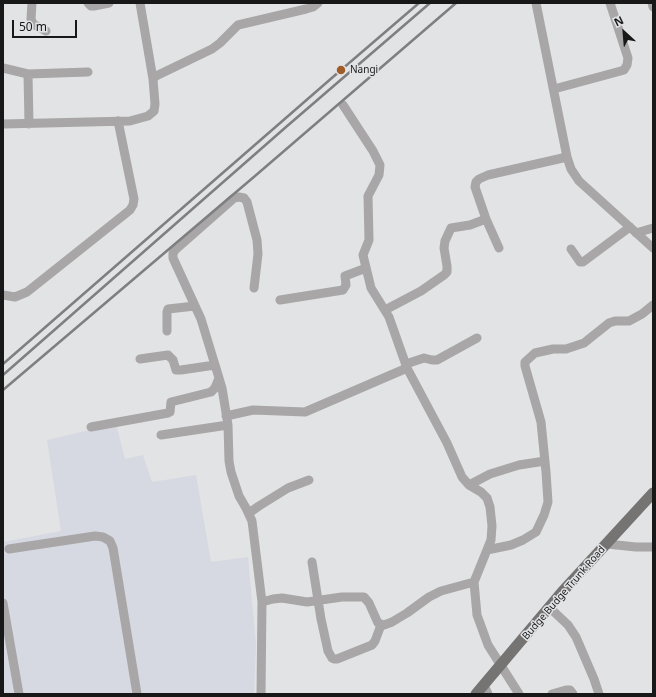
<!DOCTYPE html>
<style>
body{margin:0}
#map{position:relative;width:656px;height:697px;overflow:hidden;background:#e2e3e5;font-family:"Noto Sans",sans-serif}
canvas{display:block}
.frame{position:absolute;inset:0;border:4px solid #181819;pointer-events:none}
.north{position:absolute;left:604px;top:12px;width:40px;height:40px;-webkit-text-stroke:3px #e2e3e5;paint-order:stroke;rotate:334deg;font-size:11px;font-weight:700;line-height:16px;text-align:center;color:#181819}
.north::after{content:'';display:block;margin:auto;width:14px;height:18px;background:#181819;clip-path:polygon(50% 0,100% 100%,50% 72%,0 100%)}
.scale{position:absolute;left:12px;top:20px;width:65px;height:18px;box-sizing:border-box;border:2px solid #181819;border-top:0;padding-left:5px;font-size:12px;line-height:14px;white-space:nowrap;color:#181819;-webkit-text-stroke:3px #e2e3e5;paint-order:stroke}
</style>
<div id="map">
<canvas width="656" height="697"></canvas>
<div class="frame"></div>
<div class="north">N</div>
<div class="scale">50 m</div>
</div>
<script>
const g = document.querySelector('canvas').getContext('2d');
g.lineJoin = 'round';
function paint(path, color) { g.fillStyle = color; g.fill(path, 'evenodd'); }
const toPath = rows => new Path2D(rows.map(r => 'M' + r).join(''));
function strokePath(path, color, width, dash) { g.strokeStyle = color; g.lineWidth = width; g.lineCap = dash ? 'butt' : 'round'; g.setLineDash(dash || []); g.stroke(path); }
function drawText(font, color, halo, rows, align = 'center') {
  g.font = font + ' "Noto Sans",sans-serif'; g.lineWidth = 3; g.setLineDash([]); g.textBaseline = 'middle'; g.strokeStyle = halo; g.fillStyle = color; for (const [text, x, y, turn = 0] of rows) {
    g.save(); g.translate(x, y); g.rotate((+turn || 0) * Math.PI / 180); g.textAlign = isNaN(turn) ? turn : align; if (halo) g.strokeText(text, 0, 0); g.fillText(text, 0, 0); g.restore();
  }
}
paint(toPath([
 [116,424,125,459,143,455,152,482,196,475,211,562,248,557,256,645,254,694,3,694,3,542,61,531,47,440]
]), '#d6d8e2');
strokePath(toPath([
 [32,3,31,19,33,24,46,31],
 [88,3,91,6,94,6,109,3],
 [140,3,153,79],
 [536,3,567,157,571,169,579,181,653,248],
 [652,3,653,7],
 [3,68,28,74,88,72],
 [28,74,29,124],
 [554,89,617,72,624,70,627,65,628,58,610,3],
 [343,105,373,151,380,165,379,175,368,196,369,240,363,255,371,288,389,317,407,368,447,443,462,477,469,485,481,492,487,498,490,507,492,526,491,540,474,582,477,615,488,645,519,694],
 [3,124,130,121,148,116,154,111,155,104,153,79,156,76,212,49,220,43,238,25,306,9,313,7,318,3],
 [486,219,499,248],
 [636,233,653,228],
 [571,249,580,262,583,262,630,227],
 [254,288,258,254,257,240,247,202,244,198,239,197,234,198,176,249,173,253,173,258,201,319,219,378,222,388,228,425,229,461,231,472,239,496,246,508,252,521,262,602,261,694],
 [3,295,15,297,27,292,130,210,133,205,134,199,118,121],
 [280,300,343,290,346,285,345,276,366,268],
 [385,310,421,291,444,275,447,272,447,266,444,248,445,241,451,228,470,225,486,219,475,187,476,182,479,179,488,175,567,157],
 [167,331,167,312,168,309,195,306],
 [140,359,168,355,173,360,176,370,181,370,215,365],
 [406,364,424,358,432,360,437,360,477,338],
 [226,416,253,410,305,412,407,368],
 [91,427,168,413,170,412,171,402,211,392,215,388,219,378],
 [161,435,228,425],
 [469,485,490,474,519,465,545,461],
 [249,513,259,506,288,488,309,480],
 [607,544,636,547,653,547],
 [9,549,95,536,103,537,110,541,113,548,137,694],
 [487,550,511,545,523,540,536,532,544,515,548,502,546,472,541,422,525,366,525,362,535,353,553,349,566,349,584,343,609,323,615,321,629,321,642,314,653,305],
 [312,562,321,619,328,651,332,658,334,659,337,659,372,645,375,641,381,625],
 [262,602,273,599,282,598,307,602,342,597,364,597,369,603,378,623,384,625,392,622,407,613,429,597,441,591,474,582],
 [3,603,19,694],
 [550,608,568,625,576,637,594,679,599,694],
 [484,685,488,694],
 [552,694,566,690,570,690,573,694]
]), '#a8a6a6', 9);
strokePath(toPath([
 [476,694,562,592,653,493]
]), '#767473', 11);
strokePath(toPath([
 [3,364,341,70,419,3],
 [3,375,286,127,430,3],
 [3,390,255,176,456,3]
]), '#7f7f81', 2.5);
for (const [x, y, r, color] of [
 [341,70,5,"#9e5d29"]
]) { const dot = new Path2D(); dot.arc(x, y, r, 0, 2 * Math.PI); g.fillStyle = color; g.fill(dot); strokePath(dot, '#e2e3e5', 1.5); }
drawText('10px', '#181819', '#e2e3e5', [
 ["Nangi",350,70]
], 'left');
drawText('10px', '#181819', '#e2e3e5', [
 ["Budge Budge Trunk Road",564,593,-49]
]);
</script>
